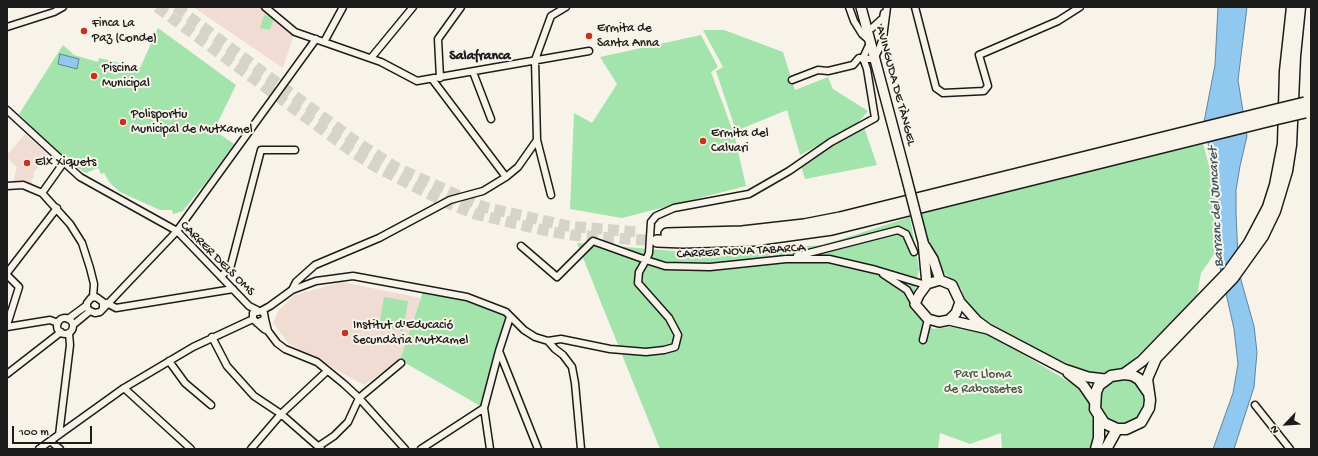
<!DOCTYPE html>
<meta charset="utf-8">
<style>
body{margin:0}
#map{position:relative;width:1318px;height:456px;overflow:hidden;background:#f7f3e8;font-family:"Gochi Hand",sans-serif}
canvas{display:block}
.frame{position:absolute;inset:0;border:8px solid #1c1c1c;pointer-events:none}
.north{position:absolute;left:1266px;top:404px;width:40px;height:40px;-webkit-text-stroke:3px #f7f3e8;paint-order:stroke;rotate:245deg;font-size:11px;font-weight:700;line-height:16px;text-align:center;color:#1c1c1c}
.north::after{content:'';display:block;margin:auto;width:14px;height:18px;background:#1c1c1c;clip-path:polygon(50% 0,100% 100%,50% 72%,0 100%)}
.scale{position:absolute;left:12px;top:426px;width:80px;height:18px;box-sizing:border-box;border:2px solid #1c1c1c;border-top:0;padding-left:5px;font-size:12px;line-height:14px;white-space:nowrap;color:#1c1c1c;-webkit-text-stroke:3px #f7f3e8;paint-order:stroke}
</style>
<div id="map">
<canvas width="1318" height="456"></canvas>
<div class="frame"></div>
<div class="north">N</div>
<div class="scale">100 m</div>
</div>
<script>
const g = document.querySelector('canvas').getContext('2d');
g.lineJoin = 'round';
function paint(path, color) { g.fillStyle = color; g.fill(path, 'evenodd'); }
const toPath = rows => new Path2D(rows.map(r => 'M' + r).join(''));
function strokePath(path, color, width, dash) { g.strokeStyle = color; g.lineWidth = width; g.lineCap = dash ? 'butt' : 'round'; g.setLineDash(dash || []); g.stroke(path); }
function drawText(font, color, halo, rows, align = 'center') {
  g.font = font + ' "Gochi Hand",sans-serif'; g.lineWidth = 4; g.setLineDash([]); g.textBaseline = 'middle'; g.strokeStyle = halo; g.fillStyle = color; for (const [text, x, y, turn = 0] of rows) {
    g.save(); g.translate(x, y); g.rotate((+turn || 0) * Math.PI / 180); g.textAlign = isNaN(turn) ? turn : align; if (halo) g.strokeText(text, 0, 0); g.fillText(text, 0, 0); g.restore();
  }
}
paint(toPath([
 [193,7,262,7,294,34,283,68],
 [25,134,49,156,33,173,34,178,31,179,33,186,13,182,17,167,7,158,7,155],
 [342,282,421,298,400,360,364,385,288,343,273,323,278,311,295,295]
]), '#f0dcd2');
paint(toPath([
 [264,15,274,18,270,30,260,28],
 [158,28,236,85,214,130,234,144,202,188,201,188,183,211,173,214,172,210,160,210,120,192,110,183,104,173,101,174,98,168,86,173,72,164,57,152,19,114,63,45,74,55,98,62,99,58,140,68],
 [703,30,724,30,783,52,795,90,828,77,833,89,868,111,855,126,800,155,787,110,736,131,716,71,723,67],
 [701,35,718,67,711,72,734,134,746,186,622,218,570,209,574,113,592,123,617,84,600,57],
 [863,124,877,165,805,179,800,163],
 [1203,143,1210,170,1214,200,1215,253,1201,273,1197,296,1126,367,1098,374,1090,374,1046,354,983,319,970,308,966,302,961,288,942,271,935,258,927,241,918,212],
 [910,217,919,269,911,309,933,329,958,326,986,332,1081,389,1088,399,1093,420,1094,435,1090,449,1002,449,1001,433,970,444,940,433,938,449,660,449,577,243,699,253,823,245],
 [424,289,467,297,506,312,510,317,484,408,400,360],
 [384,297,408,301,403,331,379,326],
 '1100 401a22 22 0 1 1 44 0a22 22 0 1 1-44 0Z'
]), '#a3e3ac');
const water = toPath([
 [1218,7,1247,7,1238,80,1247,136,1240,166,1236,190,1236,212,1238,260,1241,280,1254,326,1257,352,1254,387,1234,449,1213,449,1233,393,1238,364,1234,329,1220,267,1213,169,1204,122,1215,65,1218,7],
 [60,54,79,59,77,69,58,64,60,54]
]);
paint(water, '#90c8ef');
strokePath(water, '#62839b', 1);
strokePath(toPath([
 [157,7,354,153,376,167,445,202,475,214,547,231,571,235,657,241],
 [176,7,355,141,397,168,484,207,568,226,637,232]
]), '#d6d3c9', 11, [11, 5.5]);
const minor = toPath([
 [265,7,295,32,381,62,417,81,589,51],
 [849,7,854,21,862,34,869,40],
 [915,7,936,88,943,93,984,91,988,86,979,55,1058,21,1080,7],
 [7,27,54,12,63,7],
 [872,28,883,18,884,13],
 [324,42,343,7],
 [371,58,413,7],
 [863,58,870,43],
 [473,72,491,119],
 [440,78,438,39,461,7],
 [432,79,506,177],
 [792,80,818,70,828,71,853,65,859,58,874,59,879,49,883,38,887,7],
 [7,110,80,177,177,231,249,306,257,310],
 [7,186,23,185,42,193,70,224,82,243,90,268,94,284,93,297],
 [42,193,64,162],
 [551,195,537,140,535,60,551,16,566,7],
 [521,246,557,277,593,241,646,260,649,253,651,222,656,216,674,208,749,194,789,171,831,142,875,118,867,69,863,58],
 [797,256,898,230,906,234,914,252],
 [7,273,57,208],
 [883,274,907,290,915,304],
 [7,275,19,287,7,325],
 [221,277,231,265,261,150,295,150],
 [292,290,296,282,315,265,379,238,450,200,483,191,506,177,518,167,537,140],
 [107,303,116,308,233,289],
 [103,308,103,302,96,297,91,298,87,303,87,308,90,311,95,313,100,312,177,231,316,39],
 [261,311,270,306,292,290,316,281,353,276,467,297,506,312,524,330,535,337,548,341,561,339,610,349,646,352,664,350,675,347,678,335,669,318,638,283,639,272,646,260,665,266,710,267,786,259,829,259,876,270,926,285],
 [510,317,499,351,538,449],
 '57 326a8 8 0 1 1 16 0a8 8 0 1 1-16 0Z',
 [68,319,87,305],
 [265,319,268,331,277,343,285,349,317,362,344,384,359,398,405,449],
 [257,323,265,319,264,313,261,311,253,313,253,319,264,329,268,331],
 [73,325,90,311],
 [7,327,50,320,58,323],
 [212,337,227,366,254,396,281,414,321,449],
 [923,340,928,319],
 [548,341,555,349,563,355,572,367,575,383,581,449],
 [169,361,185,383,211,405],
 [7,374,61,332],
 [124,388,191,449],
 [1255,405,1290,449],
 [59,435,70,345,69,333],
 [50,441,60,449],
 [319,446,334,436,348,422,359,398,401,363],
 [39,449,124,388,193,347,253,319],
 [251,449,281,414,327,371],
 [421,449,484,408],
 [490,449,484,408,499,351]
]);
const secondary = toPath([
 [861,7,905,172],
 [923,242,927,284],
 [925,246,933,259,940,280],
 [949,320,956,313,960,302],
 [988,329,949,320,939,322,928,319,915,304,919,295,927,284,940,280,952,285,960,302,977,321,988,329,1064,369,1088,377,1105,379],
 [1068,373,1083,385,1094,401]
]);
const primary = toPath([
 [1124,374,1142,361,1228,272,1249,243,1268,207,1275,185,1283,144,1285,71,1292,7],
 [1148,392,1139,379,1132,375,1124,374,1111,376,1099,385,1096,392,1095,409,1104,423,1117,429,1126,429,1141,422,1149,408,1150,400,1147,379,1156,358,1233,278,1263,236,1275,211,1287,171,1291,145,1295,56,1300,7],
 [1096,449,1099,438,1099,417],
 [1106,449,1117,429]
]);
const motorway = toPath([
 [667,234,742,232,804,225,840,218,1272,111],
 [657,241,683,242,753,240,832,229,1275,119]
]);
strokePath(minor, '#1c1c1c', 9);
strokePath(secondary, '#1c1c1c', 12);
strokePath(primary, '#1c1c1c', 13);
strokePath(motorway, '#1c1c1c', 14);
strokePath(minor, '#f7f3e8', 6);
strokePath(secondary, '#f7f3e8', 9);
strokePath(primary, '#f7f3e8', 10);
strokePath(motorway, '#f7f3e8', 11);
const secondaryBridge = toPath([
 [905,172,923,242]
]);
const motorwayBridge = toPath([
 [1272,111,1305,103],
 [1275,119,1305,112]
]);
strokePath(secondaryBridge, '#1c1c1c', 12, []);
strokePath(motorwayBridge, '#1c1c1c', 14, []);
strokePath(secondaryBridge, '#f7f3e8', 9);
strokePath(motorwayBridge, '#f7f3e8', 11);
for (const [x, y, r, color] of [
 [84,31,4,"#c8321e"],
 [589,36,4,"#c8321e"],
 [94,76,4,"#c8321e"],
 [123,122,4,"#c8321e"],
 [703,141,4,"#c8321e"],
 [27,163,4,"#c8321e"],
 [345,333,4,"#c8321e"]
]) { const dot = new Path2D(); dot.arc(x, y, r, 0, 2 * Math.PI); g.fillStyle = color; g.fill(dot); strokePath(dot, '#f7f3e8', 1.5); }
drawText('13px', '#1c1c1c', '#f7f3e8', [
 ["Finca La",92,24],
 ["Paz (Conde)",92,39],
 ["Ermita de",597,29],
 ["Santa Anna",597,44],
 ["Piscina",102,69],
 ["Municipal",102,84],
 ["Polisportiu",131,115],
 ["Municipal de Mutxamel",131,130],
 ["Ermita del",711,134],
 ["Calvari",711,149],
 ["Elx Xiquets",35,163],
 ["Institut d'Educació",353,326],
 ["Secundària Mutxamel",353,341]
], 'left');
drawText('13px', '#1c1c1c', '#f7f3e8', [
 ["AVINGUDA DE TÀNGEL",895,86,75],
 ["CARRER NOVA TABARCA",741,252,-3],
 ["CARRER DELS OMS",217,259,45]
]);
drawText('13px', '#445847', '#f7f3e8', [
 ["Parc Lloma",983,375],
 ["de Rabossetes",983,390]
]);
drawText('bold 14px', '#1c1c1c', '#f7f3e8', [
 ["Salafranca",480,57]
]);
drawText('italic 14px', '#455866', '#f7f3e8', [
 ["Barranc del Juncaret",1217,207,-93]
]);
</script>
